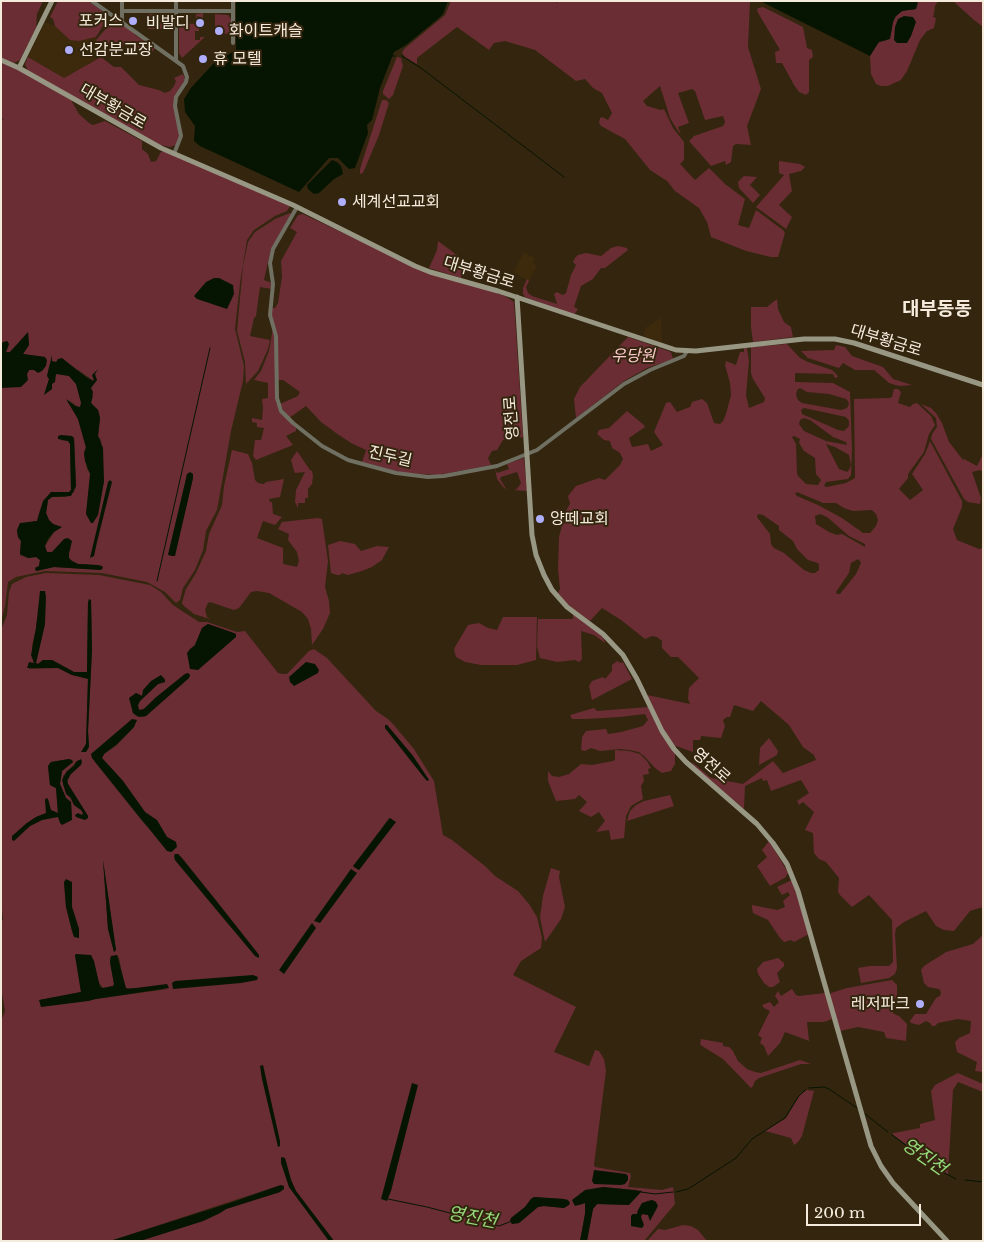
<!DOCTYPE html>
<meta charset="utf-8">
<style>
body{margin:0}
#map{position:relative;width:984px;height:1242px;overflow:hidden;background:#33250e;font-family:"Libre Baskerville",serif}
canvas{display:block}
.frame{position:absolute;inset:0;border:2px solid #f5ebdd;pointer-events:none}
.scale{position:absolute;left:806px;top:1204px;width:115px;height:22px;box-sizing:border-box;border:2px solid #f5ebdd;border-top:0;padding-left:6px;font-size:15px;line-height:18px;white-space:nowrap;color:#f5ebdd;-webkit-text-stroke:4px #33250e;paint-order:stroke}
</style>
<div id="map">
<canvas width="984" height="1242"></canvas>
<div class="frame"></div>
<div class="scale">200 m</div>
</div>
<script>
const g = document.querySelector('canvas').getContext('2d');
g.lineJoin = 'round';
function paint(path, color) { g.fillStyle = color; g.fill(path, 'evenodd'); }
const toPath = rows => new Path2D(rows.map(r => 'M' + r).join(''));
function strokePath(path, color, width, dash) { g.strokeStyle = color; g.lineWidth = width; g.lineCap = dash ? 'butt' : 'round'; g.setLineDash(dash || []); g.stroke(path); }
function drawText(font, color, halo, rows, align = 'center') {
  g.font = font + ' "Libre Baskerville","Noto Sans KR",serif'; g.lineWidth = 4; g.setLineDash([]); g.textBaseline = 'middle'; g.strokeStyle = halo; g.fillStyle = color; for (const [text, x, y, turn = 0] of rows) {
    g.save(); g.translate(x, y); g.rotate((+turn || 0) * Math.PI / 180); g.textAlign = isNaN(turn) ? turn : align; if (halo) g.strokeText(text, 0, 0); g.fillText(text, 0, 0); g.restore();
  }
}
paint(toPath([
 [45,22,55,26,70,40,91,39,96,37,96,40,105,49,110,51,64,78,28,57],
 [524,252,535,258,533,263,537,266,529,281,513,272],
 [660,318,661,319,662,343,643,336,645,328]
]), '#3d2a0c');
paint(toPath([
 [1,1,43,1,37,14,36,28,20,60,14,63,1,58],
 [58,1,88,1,101,10,107,19,96,37,79,41,70,40,55,26,53,19,50,17],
 [451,1,555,1,557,3,559,1,750,1,748,47,761,89,747,126,751,145,736,144,733,146,731,162,726,165,725,161,711,166,689,141,694,136,723,126,725,122,723,116,705,120,695,91,692,89,678,93,689,123,678,127,681,135,676,128,670,118,660,86,643,101,647,106,661,110,664,109,673,128,684,142,684,160,680,164,695,180,709,168,725,184,745,199,738,225,749,228,756,210,783,230,785,233,778,257,771,257,746,251,711,237,707,222,699,208,675,191,667,181,650,170,625,139,601,126,599,123,600,118,602,117,608,120,612,113,602,93,593,88,585,79,576,81,535,50,505,41,494,43,489,50,457,27,417,58,417,64,405,57,402,53,404,49,445,15],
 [918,1,938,1,935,6,934,13,933,17,936,18,934,28,927,31,920,40,907,71,901,80,888,86,881,86,876,84,871,74,870,56,875,46,879,42,887,40,891,33,893,22,898,13,906,10,913,10,917,7],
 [953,1,983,1,983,27,974,20],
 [763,7,803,27,807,48,812,50,813,57,809,60,809,92,806,95,799,92,794,85,782,63,776,63,775,52,780,50,757,11,758,8],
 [203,13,203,18,197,16,197,27,199,27,199,31,195,31,195,40,200,40,200,37,205,37,182,58,179,53,179,23,196,24,196,14],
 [148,14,173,14,174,16,174,29,148,29],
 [215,14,228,15,231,19,231,34,215,33],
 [117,19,134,31,135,35,155,48,150,55,146,51,143,54,130,43,127,46,121,44,110,51,105,49,96,40,110,24],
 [28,57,64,78,101,57,114,67,121,67,139,85,159,90,165,93,170,91,174,86,176,81,174,78,183,74,185,79,174,106,179,132,179,137,176,145,170,147,160,145,28,71,25,64],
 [397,57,401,58,403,66,393,95,389,99,383,94,383,91],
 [1,62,15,68,71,100,79,114,89,123,93,125,105,121,142,141,142,149,148,154,151,162,156,161,161,152,164,151,290,206,287,211,275,216,254,230,247,240,240,283,235,329,244,366,243,381,231,431,217,510,206,531,203,550,195,570,183,588,180,600,176,603,165,592,147,582,102,573,45,571,16,577,8,582,5,606,1,621,1,388,27,374,29,370,34,370,45,357,23,354,29,345,28,333,10,352,6,352,9,344,7,341,1,343,1,119,4,120,1,117],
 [52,358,52,361,78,370,94,381,92,375,97,380,90,388,93,397,91,403,98,410,100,418,98,436,101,440,104,481,98,515,91,522,86,514,91,474,87,469,84,453,86,448,78,419,68,400,80,408,82,403,79,393,76,384,69,376,61,374,56,374,45,394,49,379,47,376,49,367],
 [74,438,76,486,74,492,66,497,52,497,48,500,46,513,49,520,53,524,61,527,54,532,45,546,47,552,52,552,57,547,71,547,69,553,69,558,72,561,78,564,88,564,101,570,54,567,36,571,35,568,39,566,40,560,36,557,28,558,20,555,21,541,18,537,17,530,20,524,37,521,40,510,51,492,69,492,71,490,70,444,68,441,60,440],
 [187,474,193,478,178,540,168,555],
 [382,100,386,100,389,103,379,135,363,173,360,174,360,169],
 [779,161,800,164,805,167,801,171,789,174,792,191,779,205,792,217,786,229,756,207,784,175,779,173],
 [744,176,757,177,750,185,760,195,753,203,739,188,738,182],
 [290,213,291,214,270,253,264,280,272,283,272,289,260,287,256,316,254,318,250,336,270,340,268,349,258,371,246,384,245,362,237,331,243,266,248,242,255,232,275,219],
 [303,214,394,257,466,283,505,296,514,302,523,437,503,440,497,450,492,451,488,458,491,465,438,475,403,473,362,462,366,450,351,443,336,433,321,422,306,406,289,418,286,415,280,404,298,396,300,392,283,380,278,380,277,339,271,316,271,308,275,308,278,303,282,277,281,261,297,232,290,228,298,215],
 [438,241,465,261,461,278,429,268,437,250],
 [618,246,627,248,628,250,605,268,601,268,593,279,581,286,574,307,578,309,574,315,525,297,523,294,523,288,527,279,529,281,526,287,528,293,532,296,557,304,554,294,557,292,563,295,566,293,571,275,576,265,573,262,575,258,578,255,586,253,601,256,611,248],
 [777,299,778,309,784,322,791,327,793,337,753,342,751,327,751,307,767,307],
 [273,328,275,342,276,402,282,414,296,428,296,431,286,436,293,445,256,460,253,456,255,440,261,440,264,428,257,427,257,423,252,422,252,418,262,420,263,408,262,399,268,398,268,383,254,380,261,371,269,351],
 [628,337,671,352,673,359,647,368,624,381,576,418,574,399,580,387],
 [787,344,800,358,808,362,832,370,837,375,838,377,835,378,833,374,795,373,795,382,833,383,850,392,852,450,851,475,848,479,826,482,824,486,827,487,846,483,855,478,854,399,889,398,892,397,894,389,898,389,901,392,898,403,910,407,913,404,917,403,931,416,935,425,929,434,924,452,908,474,908,478,899,489,910,500,923,490,912,474,925,454,930,441,962,501,962,507,953,529,957,540,979,549,983,548,983,907,970,911,954,931,944,930,936,926,926,911,904,922,896,928,895,934,897,968,895,974,889,978,861,983,858,968,869,966,889,966,893,962,892,920,869,895,852,907,840,895,838,892,839,878,826,862,819,859,814,853,813,833,805,830,814,812,803,802,799,805,797,801,809,793,801,780,771,791,767,780,763,781,762,778,745,786,744,809,693,766,692,762,711,778,743,784,773,761,783,773,816,760,814,755,803,747,789,725,761,701,753,711,734,705,730,717,727,717,723,720,725,726,721,738,701,736,700,740,693,740,693,752,673,745,658,720,647,695,690,704,688,699,689,688,699,678,678,657,671,657,662,648,662,641,657,637,652,636,645,639,621,620,602,608,590,621,569,606,558,593,560,589,558,569,559,537,563,522,562,520,552,516,551,510,557,509,565,512,570,504,568,496,576,486,599,478,605,480,620,465,623,459,620,453,612,448,610,441,604,440,597,434,599,430,609,428,627,411,644,425,645,427,629,438,632,447,648,444,651,451,663,445,654,432,666,403,670,402,677,412,690,407,692,402,702,399,707,403,714,423,720,424,723,421,726,414,731,395,730,383,725,365,726,361,736,365,740,352,744,352,744,348,747,348,749,361,746,395,749,408,764,402,765,398,753,379,751,373,751,347],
 [800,388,807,392,829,394,846,399,848,401,849,404,847,408,841,410,802,403,798,400,796,395,797,390],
 [804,408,846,417,849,421,849,426,844,431,838,430,802,414,801,410],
 [804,418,810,420,833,437,846,442,847,445,826,441,804,431,799,424,800,420],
 [794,436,800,439,799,443,804,451,815,458,816,474,821,480,818,485,806,484,798,476,797,473,796,444,792,437],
 [826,444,835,447,849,455,851,465,849,470,847,472,839,469],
 [797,492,823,503,836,503,844,508,853,511,872,510,876,514,878,520,876,526,870,533,863,533,842,518,818,505,797,496,795,494],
 [758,514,763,515,779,526,779,530,793,541,797,549,808,560,818,563,819,565,819,570,815,573,811,573,804,570,784,553,774,548,771,544,770,534,757,517],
 [820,514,827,517,849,536,865,544,865,547,842,534,837,535,829,532,816,524,815,516],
 [858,559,860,561,861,563,856,574,840,594,837,594,836,592,849,573,851,563],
 [836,345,845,347,852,356,883,367,893,379,912,385,901,386,895,385,889,383,874,370,855,370,843,363,839,368,808,358,801,351,834,350],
 [921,404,931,408,936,413,942,423,949,442,963,460,964,459,977,466,983,454,983,472,980,470,972,472,981,498,980,504,968,502,964,499,931,439,932,434,937,427,936,418],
 [232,450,248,454,252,463,255,480,258,483,264,484,266,482,284,479,280,497,269,499,270,502,272,502,273,514,282,517,275,525,263,521,257,538,283,548,283,564,297,567,299,561,297,552,288,540,289,534,278,529,282,522,318,518,322,519,328,561,325,587,329,601,330,613,323,629,312,645,311,629,308,619,302,612,269,593,257,591,251,592,239,608,234,610,210,602,208,603,205,610,207,617,210,619,194,614,184,606,182,603,186,589,196,573,206,551,209,534,222,505,224,486],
 [297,451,310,470,312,471,313,476,312,484,308,489,308,498,305,498,305,503,298,503,298,508,295,502,296,490,305,472,295,473,294,471,291,460],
 [524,458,527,491,514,490,517,489,521,483,517,472,501,477,500,479,506,489,504,488,497,479,495,468,497,473,509,469,507,464],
 [340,541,355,544,361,551,377,546,389,547,382,560,372,567,362,571,348,575,342,573,340,575,337,575,331,573,328,545],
 [46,573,99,575,150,585,161,592,173,605,199,622,207,622,237,632,245,631,278,673,283,674,287,674,309,651,314,649,327,658,376,711,388,719,393,724,414,749,434,781,443,835,452,840,485,866,495,876,518,891,529,904,537,917,542,938,541,948,521,961,513,975,576,1007,554,1052,589,1066,595,1050,599,1051,604,1059,606,1071,594,1165,595,1167,630,1173,631,1176,628,1187,662,1190,673,1187,675,1204,645,1240,587,1241,593,1208,598,1204,629,1205,637,1190,603,1187,578,1206,585,1203,585,1214,580,1241,334,1241,296,1191,291,1180,285,1158,289,1187,329,1241,140,1241,203,1221,220,1213,226,1209,280,1192,281,1185,110,1241,1,1241,1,1021,5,1011,1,987,1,921,3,920,1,897,1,630,7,615,9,592,12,584,26,577],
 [91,600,92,650,88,731,89,747,84,748,86,744,88,678,72,675,58,668,29,669,31,663,34,663,32,646,36,628,36,623,45,616,45,624,36,663,38,664,43,660,52,660,74,672,87,672,88,602],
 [208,624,231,632,236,634,236,637,195,645,202,628],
 [188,673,190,675,189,678,146,716,142,717,136,716,133,713,130,698,136,693,142,696,164,677,165,682,158,684,140,701,137,707,141,711,185,674],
 [387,725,413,756,429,780,427,780,385,728],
 [134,727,117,745,104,754,102,758,123,781,145,812,157,821,167,837,176,842,176,847,172,852,142,821,95,762,91,754],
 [69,759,73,762,62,771,60,784,66,798,71,802,72,816,60,819,58,817,54,817,42,820,30,826,14,840,12,840,18,831,27,823,36,817,46,813,48,799,50,810,58,813,56,788,50,785,48,766,51,762],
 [78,760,82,762,68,777,68,784,88,816,75,815,83,815,83,813,81,810,74,805,63,785,63,776],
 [389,818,395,822,359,870,353,867],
 [178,854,214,898,259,955,229,925,175,860],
 [103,861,116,950,114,952,108,929],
 [64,882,79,929,74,937,66,907],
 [76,954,103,988,113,986,114,984,110,962,110,958,117,955,119,958,125,988,168,989,95,999,88,1001,40,1000,81,992,75,955],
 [534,1197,564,1199,564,1208,544,1206,538,1207,519,1223,512,1224,510,1221,511,1218,525,1207,531,1199],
 [652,1200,656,1202,650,1220,648,1215,642,1214,641,1217,642,1222,631,1223,631,1216,633,1214,637,1214,638,1210,647,1201],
 [573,614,603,636,605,643,594,635,581,631,582,659,579,662,575,660,557,662,540,658,537,646,538,619,573,619],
 [503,617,537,617,536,660,517,665,481,665,465,662,456,657,454,650,455,647,468,625,479,623,488,628,497,630],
 [617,661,621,663,623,662,632,679,592,700,589,686,592,681,603,677,605,679,612,671,612,665],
 [648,707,662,735,675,753,675,764,671,771,662,773,655,768,645,757,639,752,629,750,620,749,600,751,591,748,585,751,581,750,582,737,586,731,606,729,608,734,621,732,643,726,648,720,645,714,620,717,585,719,572,719,570,715,594,708,597,711],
 [769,738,778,751,777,755,759,765,760,748],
 [615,750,629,751,640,754,647,761,651,768,648,769,649,774,643,775,644,781,641,786,643,799,631,806,626,816,624,838,611,840,609,830,596,832,605,821,599,812,591,817,579,811,587,802,579,795,575,799,556,801,548,781,548,771,552,776,559,777,569,774,581,764,592,765,613,761,615,760],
 [670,795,674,806,627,821,630,811,636,805,644,801],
 [769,841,789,874,787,874,786,877,770,886,757,866,767,857,762,850],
 [551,868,560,871,559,877,565,907,561,919,545,942,540,917,543,896],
 [792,880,809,934,794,942,791,940,784,942,780,938,768,920,753,913,752,908,752,905,777,910,785,907,783,901,790,895,788,892,782,895,777,887],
 [983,935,983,1072,975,1071,977,1062,957,1052,955,1042,959,1038,970,1033,971,1021,958,1019,938,1023,935,1026,932,1026,930,1023,926,1021,919,1025,911,1023,910,1021,915,1014,926,1014,936,998,940,996,941,992,939,989,928,987,924,983,921,970,924,966,946,952,973,944],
 [778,958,784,963,784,966,777,973,780,982,773,987,769,987,764,983,758,974,757,969,763,962],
 [892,980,897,985,897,998,890,1001,888,1005,894,1014,899,1016,907,1024,906,1041,886,1038,884,1032,858,1027,840,1031,830,995,831,993,847,988],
 [792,989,796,995,799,996,825,993,832,1019,824,1022,807,1022,809,1041,785,1032,780,1043,768,1056,764,1046,760,1043,762,1038,758,1035,770,1011,764,1008,762,1005,770,1002,774,1007,779,1002,775,996,778,991,781,996],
 [701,1039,723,1043,723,1046,729,1047,733,1051,738,1061,747,1069,755,1072,761,1073,800,1060,811,1064,801,1064,759,1078,755,1081,753,1086,751,1088,723,1059,702,1046,700,1044],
 [958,1073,983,1084,983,1092,958,1082,953,1090,948,1175,892,1134,894,1133,920,1128,920,1124,935,1120,931,1091,935,1085],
 [807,1090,814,1091,802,1136,798,1142,794,1145,791,1138,765,1131,786,1118,800,1095],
 [683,1225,691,1226,698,1230,707,1241,647,1241,658,1229,665,1230]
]), '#6a2d34');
paint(toPath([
 [236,1,448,1,443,14,439,18,406,45,394,52,380,88,372,120,367,125,368,133,355,168,349,169,338,158,329,158,299,192,200,146,194,141,195,126,185,112,184,99,191,88,213,64,236,50],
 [760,1,918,1,916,9,902,11,895,17,893,22,890,39,879,42,870,56],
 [904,16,913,17,916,22,911,36,907,43,897,43,894,40,895,27,898,19],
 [332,160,337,162,341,166,343,174,334,179,319,193,314,194,308,189,307,185],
 [214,278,219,278,233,285,234,294,227,309,197,299,194,296,206,282],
 [28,332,29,345,23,354,45,357,47,360,46,366,42,371,38,373,34,370,29,370,27,374,28,380,21,387,1,388,1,343,7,341,9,344,6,352,10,352],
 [52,355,52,361,56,362,58,359,62,358,86,377,93,381,94,380,92,375,98,369,95,374,97,380,91,388,93,392,91,403,98,410,100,418,98,436,103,448,104,481,98,515,93,523,91,523,86,514,90,474,85,461,84,453,86,447,78,419,66,399,75,406,80,407,81,403,76,384,69,376,56,374,55,382,52,384,52,389,44,395,49,379,47,376],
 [61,435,72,436,74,438,76,486,71,496,52,497,48,500,46,513,49,520,53,524,62,527,54,532,48,539,45,546,47,552,52,552,64,539,68,538,72,541,69,553,69,558,72,561,78,564,98,565,102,566,103,568,101,570,54,567,36,571,35,568,39,566,40,560,36,557,28,558,20,554,21,541,18,537,17,530,20,523,37,521,43,501,51,492,69,492,71,490,70,444,68,441,58,439,58,436],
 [190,472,193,474,193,478,175,556,172,556,168,555,186,479,187,474],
 [110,480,112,482,97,542,94,556,90,558,108,482],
 [40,591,45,591,46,597,45,624,36,663,38,664,43,660,52,660,74,672,87,672,88,602,89,599,91,600,92,650,88,731,89,747,86,752,81,752,86,744,88,679,72,675,58,668,27,668,29,662,34,663,31,655,36,628],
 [208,624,231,632,236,634,236,637,198,670,190,669,187,653,190,649,195,645,202,628],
 [306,662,315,664,319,670,318,673,294,686,290,682,289,677],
 [188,673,190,675,189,678,146,716,139,717,133,713,129,698,136,693,142,696,143,690,151,681,161,675,165,680,165,682,158,684,140,701,138,705,139,710,144,709,155,698,185,674],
 [132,719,137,720,134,727,117,744,104,754,102,758,123,781,145,812,157,820,167,837,176,842,177,847,171,852,167,851,92,758,91,754],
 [385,725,387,725,413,756,429,780,427,781,422,775,385,728],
 [69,759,72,760,73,762,62,771,60,784,66,798,71,802,72,820,62,825,60,823,58,817,42,820,30,826,14,841,12,840,12,836,27,823,36,817,46,813,45,800,46,798,48,799,51,810,58,813,56,788,50,785,48,766,51,762],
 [81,759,82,762,81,765,71,774,67,781,68,784,88,816,88,818,85,820,76,817,75,815,78,813,82,815,83,813,81,810,74,805,71,798,66,794,62,780,67,771,74,766,76,762],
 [390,818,396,822,359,870,353,866],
 [175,854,178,854,182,858,214,898,259,955,259,958,255,956,175,860,174,856],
 [103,860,116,950,114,952,108,929],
 [351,869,357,873,320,923,314,921],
 [66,879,72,882,72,907,79,929,79,938,74,937,72,931,66,907,64,882],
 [312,923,316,928,284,974,279,970],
 [76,954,91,955,94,961,100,987,103,988,113,986,114,984,110,962,111,956,117,955,126,988,128,989,167,984,169,988,96,999,88,1001,41,1007,39,1000,81,992,75,955],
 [253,975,258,977,257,980,241,983,173,989,172,983,175,981],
 [263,1065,280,1141,280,1146,278,1147,262,1079,260,1066],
 [412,1083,418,1085,391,1191,387,1201,381,1199],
 [281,1157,285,1158,291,1180,296,1191,334,1241,329,1241,289,1187,281,1163],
 [594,1170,626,1174,628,1176,628,1180,625,1184,621,1185,594,1184,592,1181],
 [281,1185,284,1186,284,1189,280,1192,226,1209,220,1213,203,1221,140,1241,110,1241,233,1202],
 [603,1187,642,1191,629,1205,597,1204,593,1209,587,1241,580,1241,585,1214,585,1203,575,1206,572,1200,585,1190],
 [534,1197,564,1199,568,1200,570,1203,569,1205,564,1208,544,1206,538,1207,519,1223,512,1224,510,1221,511,1218,525,1207,531,1199],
 [652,1200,656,1202,658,1206,650,1221,648,1215,642,1214,641,1217,644,1225,642,1228,631,1226,631,1216,633,1214,637,1214,638,1210,642,1203]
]), '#061502');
strokePath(toPath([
 [392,56,395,56],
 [402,56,421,68,564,177],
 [157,581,210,348],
 [809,1088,824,1087,829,1089,857,1108],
 [865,1114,888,1132],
 [892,1135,941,1171,956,1179],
 [965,1180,983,1182],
 [641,1192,655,1194,673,1192],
 [676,1192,688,1189,736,1158,752,1139,785,1118,798,1097,805,1090],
 [388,1199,427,1207,499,1226,512,1221]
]), '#061502', 1);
strokePath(toPath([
 [92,1,183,66,187,77,186,82,176,97,175,106,181,136,174,154],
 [233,1,233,43],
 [122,11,233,11],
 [122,21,122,1],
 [176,61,176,1],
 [297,207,273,249,270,263,273,284,270,315,276,336,277,398,281,411,293,423,322,446,348,460,396,473,428,477,444,476,497,466,537,450,624,384,650,370,684,356,687,351]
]), '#6f6f62', 4);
strokePath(toPath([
 [1,60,19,68,161,148,293,205,415,266,430,272,498,291,676,350,696,351,804,339,835,339,854,343,983,385],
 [19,68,52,1],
 [517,297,532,535,536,555,544,575,552,590,567,607,603,634,623,655,637,679,662,731,674,749,686,762,757,824,773,843,787,864,798,891,871,1146,881,1166,893,1183,947,1241]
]), '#979783', 5);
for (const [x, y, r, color] of [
 [133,21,5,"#aeaefa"],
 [200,23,5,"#aeaefa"],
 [219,31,5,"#aeaefa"],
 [69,50,5,"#aeaefa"],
 [203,59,5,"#aeaefa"],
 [342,202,5,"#aeaefa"],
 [540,519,5,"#aeaefa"],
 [920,1004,5,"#aeaefa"]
]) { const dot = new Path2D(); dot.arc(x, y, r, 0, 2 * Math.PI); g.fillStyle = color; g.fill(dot); strokePath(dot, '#33250e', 2); }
drawText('16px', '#f5ebdd', '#33250e', [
 ["포커스",123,21,"right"],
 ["비발디",190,23,"right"],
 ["화이트캐슬",229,31],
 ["선감분교장",79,50],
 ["휴 모텔",213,59],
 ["세계선교교회",352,202],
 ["양떼교회",550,519],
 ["레저파크",910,1004,"right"]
], 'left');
drawText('16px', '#f5ebdd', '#33250e', [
 ["대부황금로",113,107,30],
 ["대부황금로",479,273,17],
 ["대부황금로",886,341,17],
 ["영전로",512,418,-94],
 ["진두길",390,457,13],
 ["영전로",711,766,41]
]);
drawText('italic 16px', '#fbc9cb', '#33250e', [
 ["우당원",633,356]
]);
drawText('italic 18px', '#95d97a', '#33250e', [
 ["영진천",924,1157,35],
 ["영진천",472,1218,11]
]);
drawText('bold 19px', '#f5ebdd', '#33250e', [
 ["대부동동",937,310]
]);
</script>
